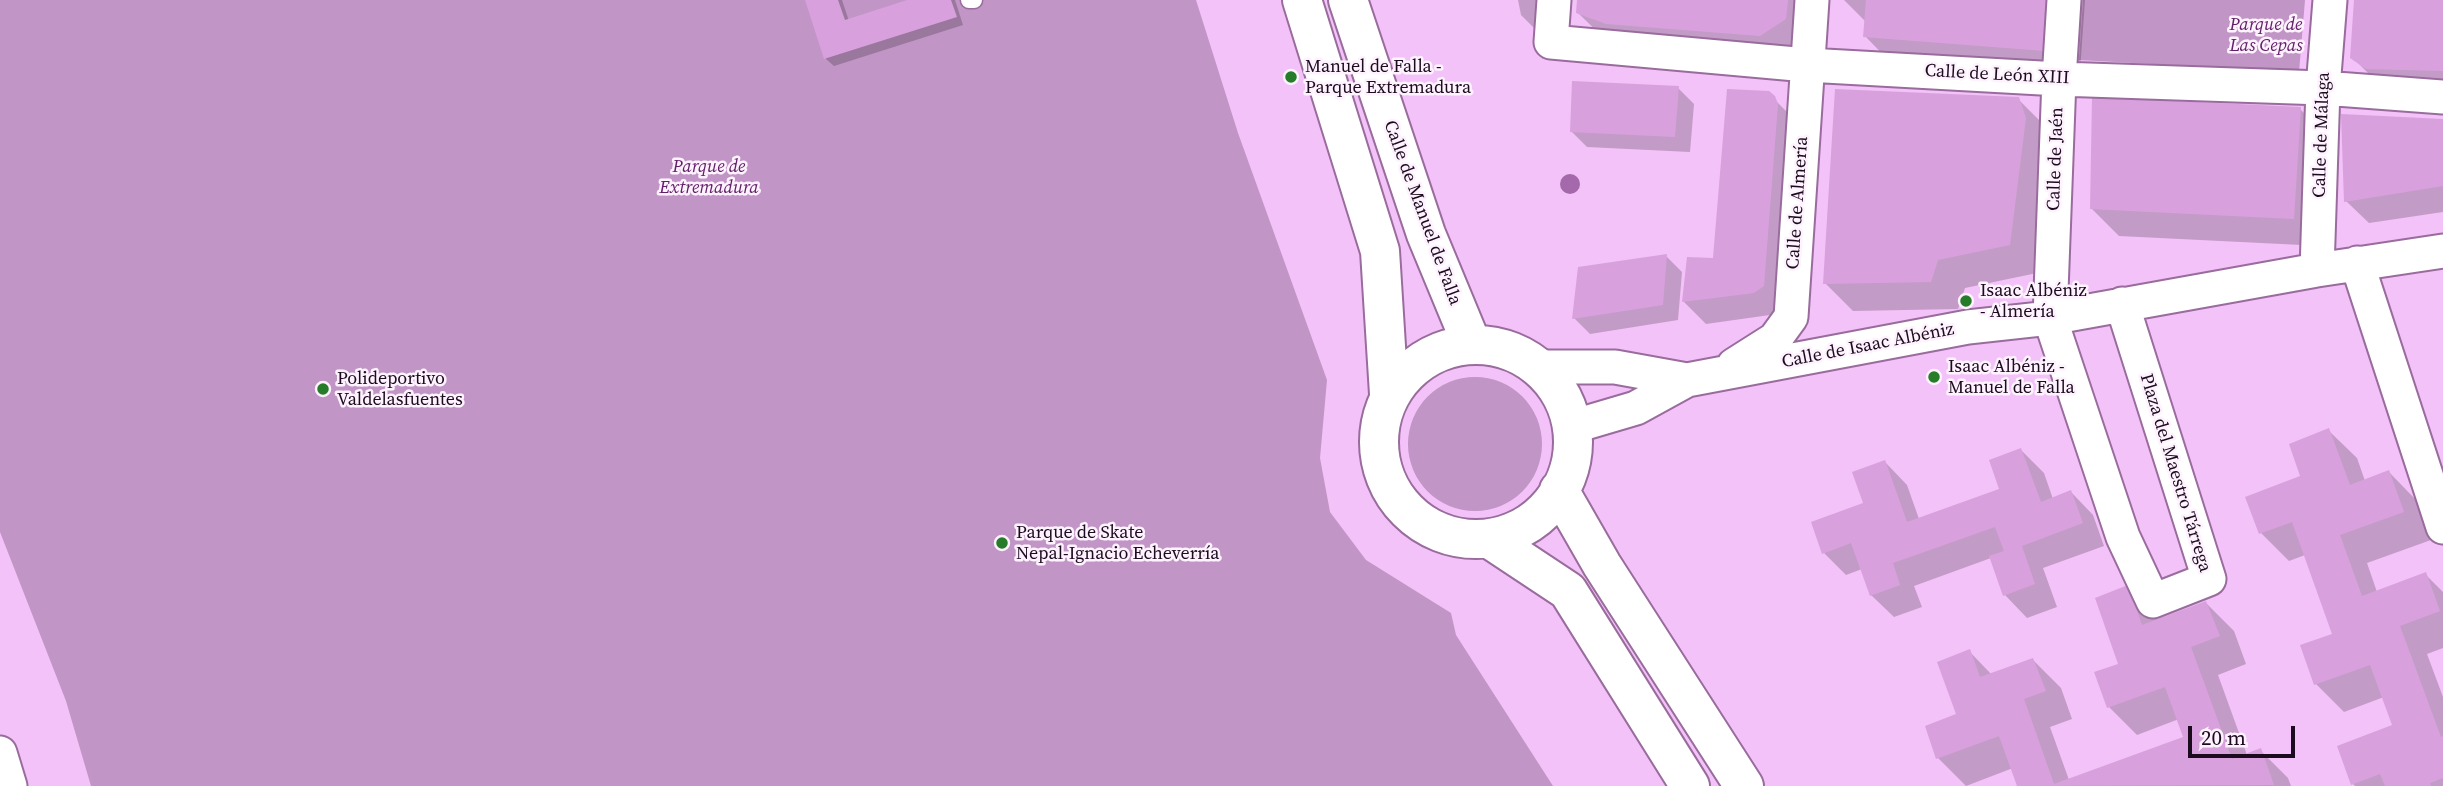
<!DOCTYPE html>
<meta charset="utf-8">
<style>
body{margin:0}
#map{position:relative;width:2443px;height:786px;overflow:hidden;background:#f3c2f8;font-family:"Source Serif 4",serif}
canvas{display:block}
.scale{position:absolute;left:2188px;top:726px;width:107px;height:32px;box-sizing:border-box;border:4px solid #1c0b1e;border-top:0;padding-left:9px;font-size:21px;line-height:24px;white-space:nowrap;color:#1c0b1e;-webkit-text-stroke:5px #fdf2fd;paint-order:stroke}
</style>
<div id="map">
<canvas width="2443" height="786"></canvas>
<div class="scale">20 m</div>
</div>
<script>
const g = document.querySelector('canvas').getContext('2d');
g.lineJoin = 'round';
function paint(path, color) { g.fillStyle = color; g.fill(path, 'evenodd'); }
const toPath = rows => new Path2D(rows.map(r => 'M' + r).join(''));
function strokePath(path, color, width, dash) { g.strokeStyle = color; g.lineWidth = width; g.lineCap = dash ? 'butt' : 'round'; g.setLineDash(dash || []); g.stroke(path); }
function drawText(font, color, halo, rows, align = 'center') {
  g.font = font + ' "Source Serif 4",serif'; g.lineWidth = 5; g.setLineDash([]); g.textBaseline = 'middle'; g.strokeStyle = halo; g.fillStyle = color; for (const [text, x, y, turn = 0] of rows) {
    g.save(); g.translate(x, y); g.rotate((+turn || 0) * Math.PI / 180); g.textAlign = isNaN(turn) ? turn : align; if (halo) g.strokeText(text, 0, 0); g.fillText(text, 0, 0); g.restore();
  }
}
paint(toPath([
 [0,0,1196,0,1238,133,1327,380,1320,458,1330,512,1366,560,1451,613,1456,635,1553,786,91,786,66,701,0,532],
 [2083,0,2305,0,2299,72,2079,60],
 '1408 444a67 67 0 1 1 134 0a67 67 0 1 1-134 0Z'
]), '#c195c5');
paint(toPath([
 [807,0,842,0,849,21,912,0,955,0,963,25,834,66,826,59],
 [1518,0,1549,0,1544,38,1521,15],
 [1578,0,1817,0,1788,64,1606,40,1577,12],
 [1844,0,2085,0,2079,85,1899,71,1865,36,1866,22],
 [2355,0,2443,0,2443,104,2387,92,2352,57],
 [1678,88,1694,104,1690,152,1587,147,1571,131],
 [1768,93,1799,124,1777,314,1706,324,1684,302,1688,259,1715,260],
 [2018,99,2046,127,2037,273,1965,288,1958,309,1853,311,1825,283],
 [2300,109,2328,137,2322,246,2119,236,2091,208],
 [2443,121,2443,212,2369,223,2346,201],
 [1666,256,1682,272,1678,320,1590,334,1574,318],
 [2329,431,2357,458,2365,481,2389,472,2416,500,2431,540,2367,563,2377,592,2425,574,2443,592,2443,648,2427,654,2443,697,2443,786,2355,786,2353,784,2395,726,2384,697,2344,712,2316,684,2334,635,2305,555,2289,561,2261,533,2303,477],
 [2021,450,2044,473,2053,499,2071,492,2093,515,2104,546,2043,568,2057,607,2027,618,2005,595,1991,558,1914,586,1922,607,1894,617,1871,595,1862,569,1846,575,1824,553,1865,504,1885,462,1907,485,1919,519,2001,490],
 [2128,587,2156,615,2158,621,2206,603,2234,631,2246,664,2218,675,2247,755,2260,750,2288,778,2291,786,2019,786,2013,768,1966,786,1938,758,1958,715,1969,651,1992,675,2033,660,2061,688,2072,719,2050,727,2069,780,2185,738,2179,719,2137,735,2109,707,2120,665]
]), '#0003');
paint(toPath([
 [805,0,838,0,845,20,907,0,951,0,957,17,824,59],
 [1577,0,1788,0,1786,19,1760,36,1606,24,1576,13],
 [1866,0,2049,0,2045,51,1863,37],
 [2354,0,2443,0,2443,71,2366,69,2350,58],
 [1572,81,1679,86,1675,137,1570,132],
 [1727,89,1769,91,1775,96,1778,104,1764,286,1754,293,1682,302,1687,257,1713,258],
 [1835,89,2019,97,2026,118,2010,245,1938,260,1931,282,1823,284],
 [2092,97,2301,107,2294,219,2090,209],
 [2341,114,2443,119,2443,186,2344,202],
 [1667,254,1663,305,1572,319,1578,267],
 [2329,428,2350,485,2389,470,2404,512,2340,535,2362,596,2426,572,2440,611,2400,626,2441,737,2443,736,2443,778,2430,783,2431,786,2385,786,2380,774,2351,785,2337,746,2392,725,2370,665,2314,685,2300,645,2332,634,2292,522,2259,534,2245,497,2300,476,2289,444],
 [2021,448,2041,502,2071,490,2083,523,2022,546,2035,584,2003,596,1989,556,2004,551,1995,527,1893,563,1900,585,1870,596,1851,543,1822,554,1811,522,1863,503,1852,472,1885,460,1907,522,1999,489,1989,460],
 [2128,585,2142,625,2206,601,2220,636,2191,647,2232,759,2261,748,2274,785,2017,786,1999,736,1936,759,1925,726,1956,714,1937,662,1970,649,1980,677,2033,658,2046,691,2024,699,2054,784,2183,737,2165,687,2107,708,2094,672,2118,664,2095,598]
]), '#d9a0de');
const lane = toPath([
 [969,0,974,0]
]);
const street = toPath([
 [1554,0,1551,42,1807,65,2059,79,2323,88,2443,97],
 [2064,0,2059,79,2050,318,2123,537,2153,601,2209,579,2122,304],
 [2357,263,2443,527],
 [2317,270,2323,88,2330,0],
 [1734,365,1775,339,1791,317,1812,0],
 [1541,367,1615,367,1687,380,1968,327,2050,318,2317,270,2443,251],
 [1575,426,1636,408,1687,380],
 [0,753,10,786]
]);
const secondary = toPath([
 [1302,0,1380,251,1389,394],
 [1348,0,1426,234,1472,345],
 '1379 442a97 97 0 1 1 194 0a97 97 0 1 1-194 0Z',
 [1559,490,1602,565,1744,786],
 [1491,540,1568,591,1690,786]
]);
strokePath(lane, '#996c9d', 19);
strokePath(street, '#996c9d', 37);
strokePath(secondary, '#996c9d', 42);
strokePath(lane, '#fff', 16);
strokePath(street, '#fff', 33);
strokePath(secondary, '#fff', 38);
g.fillStyle = '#a469aa';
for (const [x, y] of [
 [1570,184]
]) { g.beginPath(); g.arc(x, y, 10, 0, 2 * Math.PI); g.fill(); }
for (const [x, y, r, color] of [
 [1291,77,7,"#267c29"],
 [1966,301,7,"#267c29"],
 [1934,377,7,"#267c29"],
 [323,389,7,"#267c29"],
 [1002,543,7,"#267c29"]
]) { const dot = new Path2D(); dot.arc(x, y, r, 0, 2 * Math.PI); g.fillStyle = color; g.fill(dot); strokePath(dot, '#fdf2fd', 2.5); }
drawText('italic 18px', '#63206a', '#fdf2fd', [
 ["Parque de",2266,25],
 ["Las Cepas",2266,46],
 ["Parque de",709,167],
 ["Extremadura",709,188]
]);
drawText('18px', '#1c0b1e', '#fdf2fd', [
 ["Manuel de Falla -",1305,67],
 ["Parque Extremadura",1305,88],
 ["Isaac Albéniz",1980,291],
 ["- Almería",1980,312],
 ["Isaac Albéniz -",1948,367],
 ["Manuel de Falla",1948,388],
 ["Polideportivo",337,379],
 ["Valdelasfuentes",337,400],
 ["Parque de Skate",1016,533],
 ["Nepal-Ignacio Echeverría",1016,554]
], 'left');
drawText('18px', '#1c0b1e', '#fdf2fd', [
 ["Calle de León XIII",1997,75,3],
 ["Calle de Málaga",2322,135,-88],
 ["Calle de Jaén",2056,159,-88],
 ["Calle de Almería",1798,203,-86],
 ["Calle de Manuel de Falla",1422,213,70],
 ["Calle de Isaac Albéniz",1868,346,-11],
 ["Plaza del Maestro Tárrega",2175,473,73]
]);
</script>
